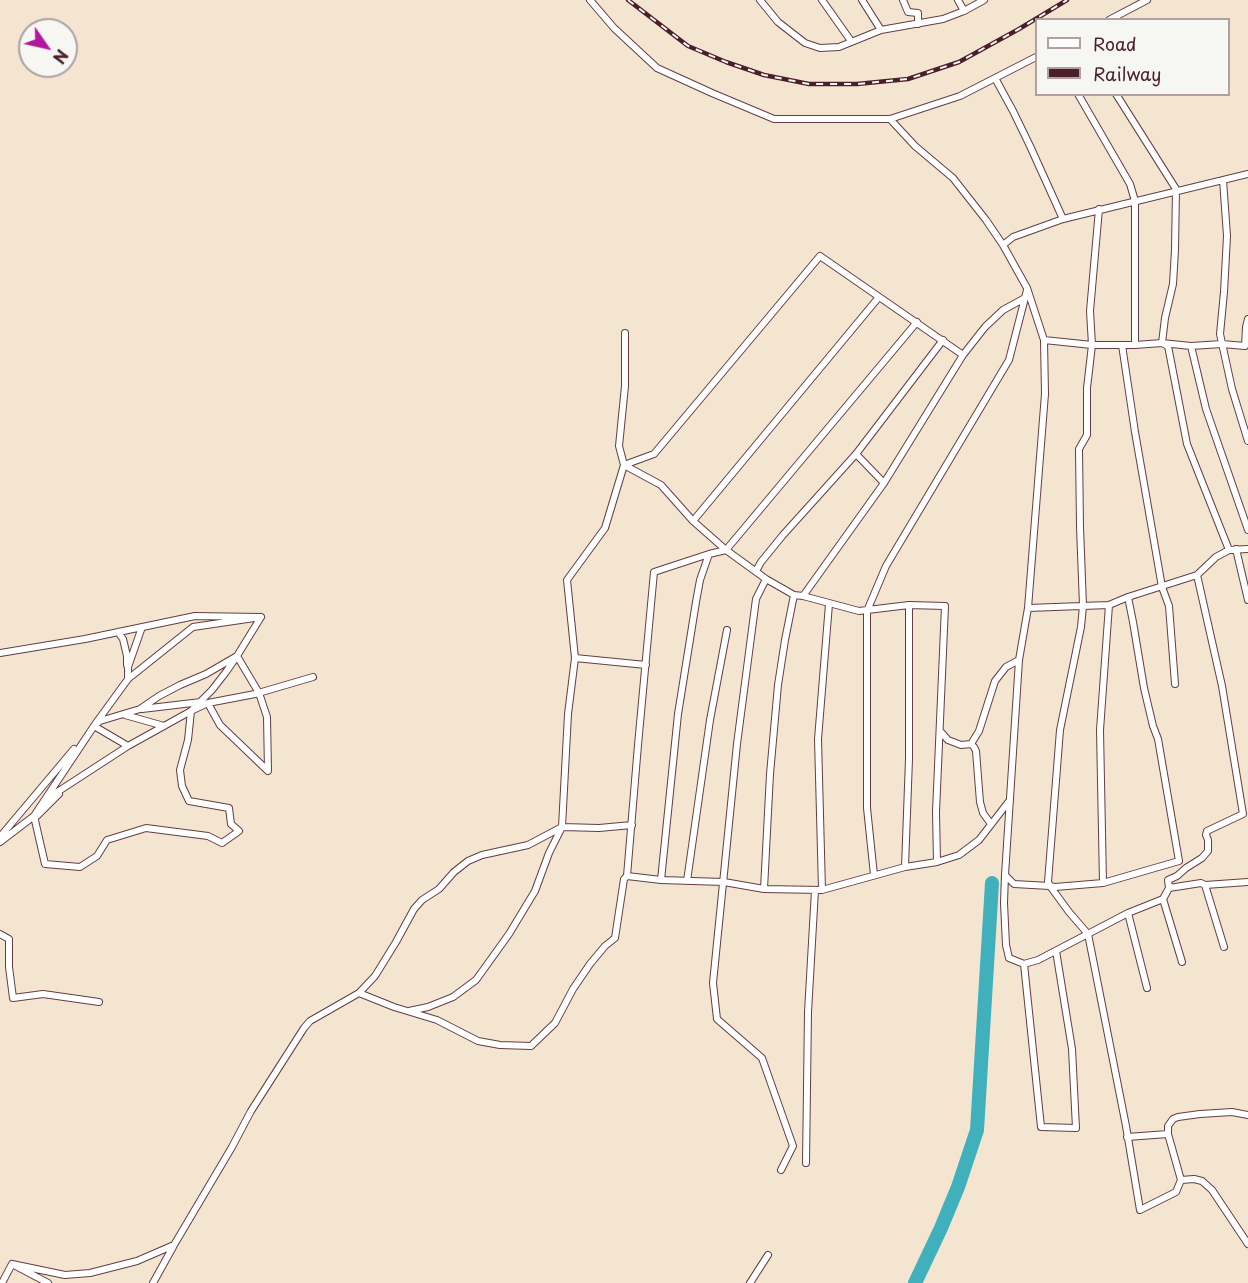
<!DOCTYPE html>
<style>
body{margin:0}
#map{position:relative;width:1248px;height:1283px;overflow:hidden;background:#f4e5d1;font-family:"Playpen Sans",sans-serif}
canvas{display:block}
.legend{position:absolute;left:1035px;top:18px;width:195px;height:78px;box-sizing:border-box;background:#f6f6f2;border:2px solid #b1a0a2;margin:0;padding:8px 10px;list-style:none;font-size:18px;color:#4a1f2b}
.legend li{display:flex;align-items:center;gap:12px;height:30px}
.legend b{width:30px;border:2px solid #b1a0a2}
.north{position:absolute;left:18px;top:18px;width:60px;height:60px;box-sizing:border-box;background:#f6f6f2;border:2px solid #b1a0a2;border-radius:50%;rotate:124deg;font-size:16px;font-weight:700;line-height:24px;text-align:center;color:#4a1f2b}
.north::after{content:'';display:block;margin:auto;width:21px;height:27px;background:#b5179e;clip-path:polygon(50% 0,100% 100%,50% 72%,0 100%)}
</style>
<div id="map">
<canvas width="1248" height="1283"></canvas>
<ul class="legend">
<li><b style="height:8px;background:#fff"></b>Road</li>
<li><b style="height:8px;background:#4a1f2b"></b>Railway</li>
</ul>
<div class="north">N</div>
</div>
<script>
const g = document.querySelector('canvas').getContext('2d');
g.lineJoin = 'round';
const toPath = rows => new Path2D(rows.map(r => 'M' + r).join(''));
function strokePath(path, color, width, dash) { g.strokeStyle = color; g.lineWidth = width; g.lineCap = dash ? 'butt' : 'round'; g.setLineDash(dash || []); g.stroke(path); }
strokePath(toPath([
 [915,1283,941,1228,958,1187,977,1130,992,883]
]), '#41b0bd', 14);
const street = toPath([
 [590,0,614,28,657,68,712,93,774,119,890,119,960,96,1036,57],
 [760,0,778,22,805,43,820,48,839,47,881,30,943,19,964,11,984,0],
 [822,0,851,41],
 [862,0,881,30],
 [903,0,908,12,918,13,918,24],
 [958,0,964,11],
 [1109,20,1147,0],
 [995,78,1013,111,1030,146,1063,219],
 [1078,94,1130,184,1135,201,1135,345],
 [1116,94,1176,189,1175,250,1173,284,1165,318,1162,343,1168,346,1187,444,1229,550],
 [890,119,915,146,953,178,986,220,1003,245,1013,237,1063,219,1248,174],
 [1223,180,1227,236,1224,292,1220,334,1232,389,1248,441],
 [1099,209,1090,311,1092,345,1087,388,1087,435,1079,449,1080,527,1083,606,1081,627,1060,730,1048,882,1050,886,1055,887,1103,883,1179,861,1158,739,1153,726,1144,688,1133,622,1128,597],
 [1003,245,1027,288,1044,340,1045,394,1028,608,1019,660,1005,875,1014,884,1050,886,1069,912,1088,934,1126,1126,1140,1210,1176,1192,1181,1180,1168,1134,1127,1137],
 [625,333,625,386,619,446,624,465,661,485,693,521,726,550,766,579,794,595,803,596,859,611,909,605,945,606,936,812,937,862],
 [1044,340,1092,345,1135,345,1162,343,1191,346,1222,344,1245,346,1246,327,1248,319],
 [1122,345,1135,432,1162,587,1169,606,1175,684],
 [1191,346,1206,409,1248,530],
 [856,454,884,483],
 [693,521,879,297],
 [1236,549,1248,600],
 [756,571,761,562,783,535,856,454,943,340],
 [766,579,756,599,737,744,713,983,717,1019,762,1058,793,1146,781,1170],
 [803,596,884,483,963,355,985,327,1003,310,1025,298],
 [1028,608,1109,605,1128,597,1197,575,1216,557,1229,550,1248,549],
 [118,632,123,639,127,656,127,665],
 [0,653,85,639,195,616,261,617,193,627,128,679,96,723,34,816,45,864,80,867,97,856,107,840,146,828,208,836,222,843,239,831,231,824,229,808,189,801,182,786,180,770,188,740,191,711,208,703,255,694,313,677],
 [237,656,226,672,212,690,191,711,128,746,94,726,100,721,140,709,159,696,180,685,206,674,237,656],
 [575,658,646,665],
 [128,679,128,667,142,627],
 [210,707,220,725,268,771,267,717,259,693,237,656,261,617],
 [142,709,201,702],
 [125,715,164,726],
 [940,731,948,740,961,745,971,744,979,731,995,681,1006,667,1019,660],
 [971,744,974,747,976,751,980,802,983,813,991,824],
 [48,798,128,746],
 [37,816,59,794],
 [0,837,74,749],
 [0,842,34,816],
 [905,867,909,759,909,605],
 [874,875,867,808,867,611,886,566,1009,360,1027,290],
 [1005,875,1004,903,1006,945,1009,958,1024,964],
 [627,876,661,880,724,882,764,889,822,890,905,867,937,862,959,855,979,840,1010,800],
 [661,880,678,714,696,602,700,580,709,554,726,550,917,322],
 [687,881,710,720,727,630],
 [1103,883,1100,730,1109,605],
 [1205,885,1224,947],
 [1169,888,1168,880,1177,876,1186,868,1202,858,1208,851,1208,840,1206,835,1207,831,1243,814,1222,686,1197,575],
 [764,889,770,774,778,685,785,640,794,595],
 [822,890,818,739,829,604],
 [0,934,9,939,9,967,13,998,43,994,99,1002],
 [1056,951,1072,1049,1076,1128,1041,1127,1024,964,1038,960,1128,913],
 [1182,962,1163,899,1169,888,1201,883,1205,885,1248,882],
 [1147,988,1128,913,1163,899],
 [359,993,375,976,396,942,414,909,422,900,439,889,454,872,468,861,482,855,528,845,562,827,599,828,632,825],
 [409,1011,428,1007,453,997,476,980,509,934,535,891,549,853,562,827,568,714,575,658,567,580,605,528,624,465,654,454,820,256,963,355],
 [1168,1134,1168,1126,1173,1119,1178,1117,1200,1114,1232,1112,1248,1115],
 [806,1163,808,1012,815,890],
 [1181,1180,1194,1179,1202,1181,1212,1190,1248,1244],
 [2,1283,12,1264],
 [48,1283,12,1264,65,1275,90,1273,137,1261,174,1245,232,1147,251,1111,304,1028,310,1021,359,993,394,1007,437,1020,478,1041,500,1045,531,1046,555,1023,573,989,590,964,605,946,615,938,624,879,627,876,638,745,654,572,709,554],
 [153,1283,173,1247],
 [750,1283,768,1255]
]);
strokePath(street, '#643d44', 8);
strokePath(street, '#fff', 6);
const rail = toPath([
 [628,0,688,46,726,62,764,75,809,84,857,84,908,79,959,62,1019,29,1067,0]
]);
strokePath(rail, '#4a1f2b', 4.5);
strokePath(rail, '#f6f6f2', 2, [7]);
</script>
